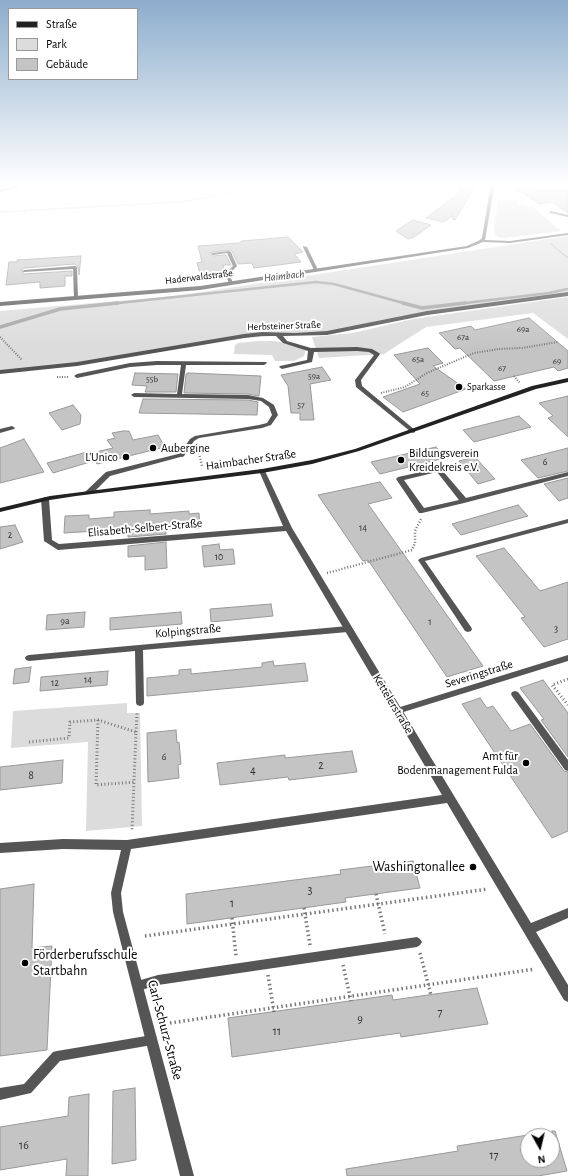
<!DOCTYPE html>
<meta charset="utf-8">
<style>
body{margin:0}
#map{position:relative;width:568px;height:1176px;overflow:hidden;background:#fff;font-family:"Alegreya Sans",sans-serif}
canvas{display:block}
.legend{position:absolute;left:8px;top:8px;width:130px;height:72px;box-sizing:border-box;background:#fff;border:1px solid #999;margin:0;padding:5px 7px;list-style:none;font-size:12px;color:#000}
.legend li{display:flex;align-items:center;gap:8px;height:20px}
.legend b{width:20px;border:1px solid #999}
.north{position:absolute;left:520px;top:1128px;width:40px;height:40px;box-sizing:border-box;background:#fff;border:1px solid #999;border-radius:50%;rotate:172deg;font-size:11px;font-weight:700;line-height:16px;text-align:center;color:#000}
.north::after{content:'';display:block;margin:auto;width:14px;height:18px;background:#000;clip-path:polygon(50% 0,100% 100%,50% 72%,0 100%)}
</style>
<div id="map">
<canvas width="568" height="1176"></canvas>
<ul class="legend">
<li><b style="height:5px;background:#222"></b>Straße</li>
<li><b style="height:11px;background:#dcdcdc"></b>Park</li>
<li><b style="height:11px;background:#c4c4c4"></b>Gebäude</li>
</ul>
<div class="north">N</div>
</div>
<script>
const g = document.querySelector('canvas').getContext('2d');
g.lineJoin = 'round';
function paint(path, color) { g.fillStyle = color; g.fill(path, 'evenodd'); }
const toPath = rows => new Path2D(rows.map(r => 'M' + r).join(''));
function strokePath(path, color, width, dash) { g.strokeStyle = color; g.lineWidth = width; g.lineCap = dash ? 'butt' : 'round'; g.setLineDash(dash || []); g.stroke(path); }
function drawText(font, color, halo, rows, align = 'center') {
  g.font = font + ' "Alegreya Sans",sans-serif'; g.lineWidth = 4; g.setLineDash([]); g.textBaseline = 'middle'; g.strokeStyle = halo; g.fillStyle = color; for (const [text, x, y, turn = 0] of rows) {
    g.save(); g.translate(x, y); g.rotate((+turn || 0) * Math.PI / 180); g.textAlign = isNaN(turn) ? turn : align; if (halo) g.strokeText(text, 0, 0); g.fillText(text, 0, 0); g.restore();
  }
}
paint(toPath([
 [498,200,517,201,517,204,533,207,561,231,504,238,498,237,495,234,494,230],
 [568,236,568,294,456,309,318,333,245,338,64,364,0,371,0,311,175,296],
 [568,297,568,339,533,313,426,327,384,354,319,358,312,337,353,333,413,319],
 [258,341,274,341,291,344,306,349,304,356,294,361,275,361,272,355,234,354,235,345,238,343],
 [127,703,127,713,140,713,142,826,86,831,88,742,11,748,13,711]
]), '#dcdcdc');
strokePath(toPath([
 [109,304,316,282,334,284,407,304],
 [457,304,549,293,568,289]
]), '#a3a3a3', 2.5);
strokePath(toPath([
 [403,303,422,308,465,303],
 [0,327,60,309,118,303]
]), '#a3a3a3', 3.5);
const building = toPath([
 [473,183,477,183,455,220,452,219,453,215,444,222,426,218,458,194,461,184,473,183],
 [515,188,555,191,555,189,568,190,568,213,552,202,539,204,515,188],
 [413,220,431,225,414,237,408,239,396,231,413,220],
 [288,237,303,252,294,254,301,262,254,268,252,263,238,264,232,251,230,250,213,252,210,253,212,256,226,255,231,265,223,265,225,272,224,273,201,276,197,263,202,262,198,246,239,243,242,241,288,237],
 [81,256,79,275,78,267,75,264,24,268,21,270,24,274,72,271,72,276,65,276,65,286,40,288,40,282,6,285,9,262,17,262,17,260,81,256],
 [529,318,568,351,568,368,558,371,554,367,494,381,460,348,455,349,439,333,471,326,475,330,529,318],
 [428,348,443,363,433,366,466,389,403,412,383,397,420,384,394,355,428,348],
 [322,367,331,380,310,384,314,420,300,420,300,413,291,413,288,386,281,375,322,367],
 [135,373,178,374,176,392,145,392,147,386,132,385,135,373],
 [188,373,261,376,259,396,248,394,184,393,186,374,188,373],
 [568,396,568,437,548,418,553,416,539,403,568,396],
 [143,399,248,400,258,402,257,415,139,413,143,399],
 [73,405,81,415,80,424,62,430,49,413,73,405],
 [519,416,531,427,474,442,463,430,519,416],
 [123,431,129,431,133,440,158,435,165,447,97,464,91,453,113,448,107,440,115,438,112,433,123,431],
 [24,439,44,472,0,483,0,448,24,439],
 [436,447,445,458,380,474,371,462,436,447],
 [568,448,568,471,538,478,521,460,568,448],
 [87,452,90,462,53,473,47,463,87,452],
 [475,457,495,479,478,484,459,461,475,457],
 [568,478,568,498,559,501,544,484,568,478],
 [380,482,392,498,368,504,483,666,447,677,368,560,363,561,318,495,380,482],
 [518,505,528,516,461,535,452,524,518,505],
 [150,510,150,514,189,511,189,514,199,513,200,528,166,530,166,534,128,537,128,529,64,533,65,516,89,515,89,519,114,517,114,512,150,510],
 [15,525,23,542,0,549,0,527,15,525],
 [166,542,167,568,145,570,145,556,128,557,128,546,166,542],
 [219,544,220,550,233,549,235,564,204,567,202,546,219,544],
 [504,548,540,591,568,582,568,639,544,647,521,618,525,617,476,556,504,548],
 [271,604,273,616,211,622,210,609,271,604],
 [85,612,84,627,46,630,47,615,85,612],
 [181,612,182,624,110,630,110,618,181,612],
 [273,661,274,666,305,663,308,681,147,696,147,678,179,675,179,670,191,669,191,674,262,667,262,663,273,661],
 [31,667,29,682,13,684,15,669,31,667],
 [108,671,107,685,40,691,41,677,108,671],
 [543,680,568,713,568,757,541,720,544,719,520,688,543,680],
 [480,698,487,708,493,706,511,731,530,724,564,771,568,772,568,831,552,838,462,704,480,698],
 [176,730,177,743,179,742,181,764,178,765,179,778,148,782,147,733,176,730],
 [352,751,357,772,289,780,288,777,220,785,217,763,285,755,285,758,352,751],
 [63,760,62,783,0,790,0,767,63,760],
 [413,861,420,888,345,898,346,902,187,924,186,894,341,874,340,870,413,861],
 [34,884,32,948,52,946,47,1050,0,1056,0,889,34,884],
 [477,988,488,1024,401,1037,400,1033,232,1057,228,1018,392,995,393,1000,477,988],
 [135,1088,136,1160,112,1164,113,1091,135,1088],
 [89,1094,88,1176,66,1176,67,1159,0,1170,0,1127,68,1116,69,1097,89,1094],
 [552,1131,555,1131,567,1171,538,1176,347,1176,346,1169,458,1151,457,1146,528,1135,528,1160,552,1160,552,1131]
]);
paint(building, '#c4c4c4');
strokePath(building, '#999', 1);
strokePath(toPath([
 [0,212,178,202,200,199,276,183],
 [551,244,568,258]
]), '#777', 1.5, [0.5, 1]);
strokePath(toPath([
 [0,337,22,360],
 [514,376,520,383],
 [57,377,68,377],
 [381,393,405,387,427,373,474,353,499,349,522,348,558,342],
 [198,449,199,454]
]), '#777', 2, [1, 1.5]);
strokePath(toPath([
 [199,453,202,466],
 [327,573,412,550,415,543,415,531,421,519]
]), '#777', 2.5, [1, 2]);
strokePath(toPath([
 [568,679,552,685,568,705],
 [98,720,96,785,135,782],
 [136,732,137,713],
 [29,742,69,738,70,722,98,720,136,732,132,830]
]), '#777', 3, [1, 2.5]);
strokePath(toPath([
 [376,894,385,934],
 [304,908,310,945],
 [232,918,236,956],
 [145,936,488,889],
 [420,953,431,995],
 [343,965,351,1001],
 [268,975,274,1012],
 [170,1023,535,969]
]), '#777', 3.5, [1.5, 3]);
paint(toPath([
 [5,183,1,187,0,187,0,183,5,183],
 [551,211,568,215,568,217,550,213,549,212,551,211],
 [303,246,307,247,318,270,318,271,314,270,303,247,303,246],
 [229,251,231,252,237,266,229,274,233,283,231,284,229,283,225,274,233,266,227,253,213,255,211,254,213,253,229,251],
 [75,266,77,267,78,298,76,299,74,298,73,269,24,272,22,271,24,270,75,266],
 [157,361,266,362,267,363,264,365,186,365,182,394,248,395,263,398,274,405,278,415,271,425,262,428,199,438,194,441,184,456,182,457,179,455,190,439,195,436,259,425,267,423,272,415,269,407,261,401,248,399,134,397,131,395,134,393,177,394,181,365,157,365,130,367,77,378,74,376,77,374,130,363,157,361],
 [568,519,568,523,425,561,471,627,472,629,471,631,468,632,465,631,418,560,421,558,568,519],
 [348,626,351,627,352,629,351,631,348,632,143,650,144,703,143,705,140,706,137,705,136,703,135,651,29,661,26,660,25,658,26,656,29,655,348,626],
 [568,655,568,661,397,714,394,713,393,711,394,709,397,708,568,655],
 [515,691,518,692,568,760,568,771,565,770,512,696,511,694,512,692,515,691],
 [417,937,420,939,422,942,420,945,417,947,158,985,138,991,134,990,133,986,134,982,158,975,417,937],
 [152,1035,156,1036,157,1040,156,1044,152,1045,60,1061,31,1093,0,1100,0,1088,24,1084,53,1052,57,1051,152,1035]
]), '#555');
paint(toPath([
 [24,183,33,183,0,192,0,190,24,183],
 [491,183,495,183,485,240,510,241,568,233,568,235,510,243,483,242,468,248,200,290,0,306,0,302,200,286,467,246,480,240,482,238,491,183],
 [568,292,568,296,427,315,327,335,283,336,287,341,311,348,357,347,372,349,379,353,380,354,361,380,362,386,415,430,415,432,413,433,411,432,356,387,355,380,374,355,369,352,357,351,314,352,312,362,282,369,279,367,280,366,307,360,308,351,283,343,276,336,262,336,244,338,77,366,0,374,0,370,77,362,244,334,262,332,295,333,327,331,427,311,568,292],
 [12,426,15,428,14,429,0,433,0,429,12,426],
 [182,453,184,454,184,456,110,476,92,494,89,494,85,492,106,472,182,453],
 [439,468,441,469,466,498,568,472,568,476,464,503,422,513,419,513,396,479,398,477,439,468],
 [437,472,459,500,424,508,404,480,437,472],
 [260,469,262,469,265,471,292,528,531,923,568,908,568,918,536,932,568,985,568,1002,564,1000,447,803,131,849,121,893,123,912,194,1176,180,1176,113,912,111,893,121,850,63,849,0,853,0,843,63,839,127,840,442,795,286,531,58,550,44,541,41,499,45,497,49,499,52,540,59,544,283,526,259,471,260,469]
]), '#555');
paint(toPath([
 [568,378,568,382,536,389,359,451,312,464,262,473,76,496,50,500,0,512,0,508,50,496,262,469,312,460,355,449,532,386,568,378]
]), '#222');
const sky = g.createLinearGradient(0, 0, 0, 348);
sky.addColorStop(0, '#8cadcc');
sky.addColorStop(0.53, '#fff');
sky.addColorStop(1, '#ffffff00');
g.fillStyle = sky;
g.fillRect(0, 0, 568, 348);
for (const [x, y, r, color] of [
 [459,387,4,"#000"],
 [153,448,4,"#000"],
 [126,457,4,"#000"],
 [401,460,4,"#000"],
 [526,763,4,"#000"],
 [473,867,4,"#000"],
 [25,963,4,"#000"]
]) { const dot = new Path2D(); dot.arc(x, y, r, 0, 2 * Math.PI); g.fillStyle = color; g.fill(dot); strokePath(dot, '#fff', 1.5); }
drawText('9px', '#313131', null, [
 ["69a",523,329],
 ["67a",463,337],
 ["65a",418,359],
 ["69",557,361],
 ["67",502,368],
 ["59a",314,376],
 ["55b",152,379],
 ["65",425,393],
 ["57",301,405]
]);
drawText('10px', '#000', '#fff', [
 ["Haderwaldstraße",199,277,-7],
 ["Herbsteiner Straße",284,326,-2]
]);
drawText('10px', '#000', '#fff', [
 ["Sparkasse",467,387]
], 'left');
drawText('10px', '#313131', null, [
 ["6",545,462],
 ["14",363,528],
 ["2",10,535],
 ["10",219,557],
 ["9a",65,621],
 ["1",430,622],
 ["3",556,629],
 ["14",88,680],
 ["12",55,683],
 ["6",164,757]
]);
drawText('italic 11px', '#444', '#fff', [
 ["Haimbach",284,276,-6]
]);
drawText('12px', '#000', '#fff', [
 ["Aubergine",161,448],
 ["Bildungsverein",409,453],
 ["Kreidekreis e.V.",409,467],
 ["L'Unico",118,457,"right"],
 ["Amt für",518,756,"right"],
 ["Bodenmanagement Fulda",518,770,"right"]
], 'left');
drawText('12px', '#000', '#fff', [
 ["Haimbacher Straße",251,460,-8],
 ["Elisabeth-Selbert-Straße",145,528,-5],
 ["Kolpingstraße",188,631,-5],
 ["Severingstraße",479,674,-17],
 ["Kettelerstraße",393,704,59]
]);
drawText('12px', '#313131', null, [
 ["2",321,765],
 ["4",253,770],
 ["8",31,775],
 ["3",310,890],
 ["1",232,903],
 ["7",440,1012],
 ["9",360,1019],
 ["11",277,1031],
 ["16",24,1145],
 ["17",494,1155]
]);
drawText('14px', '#000', '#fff', [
 ["Washingtonallee",465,867],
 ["Förderberufsschule",33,955,"left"],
 ["Startbahn",33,971,"left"]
], 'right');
drawText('14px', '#000', '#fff', [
 ["Carl-Schurz-Straße",165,1030,75]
]);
</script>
